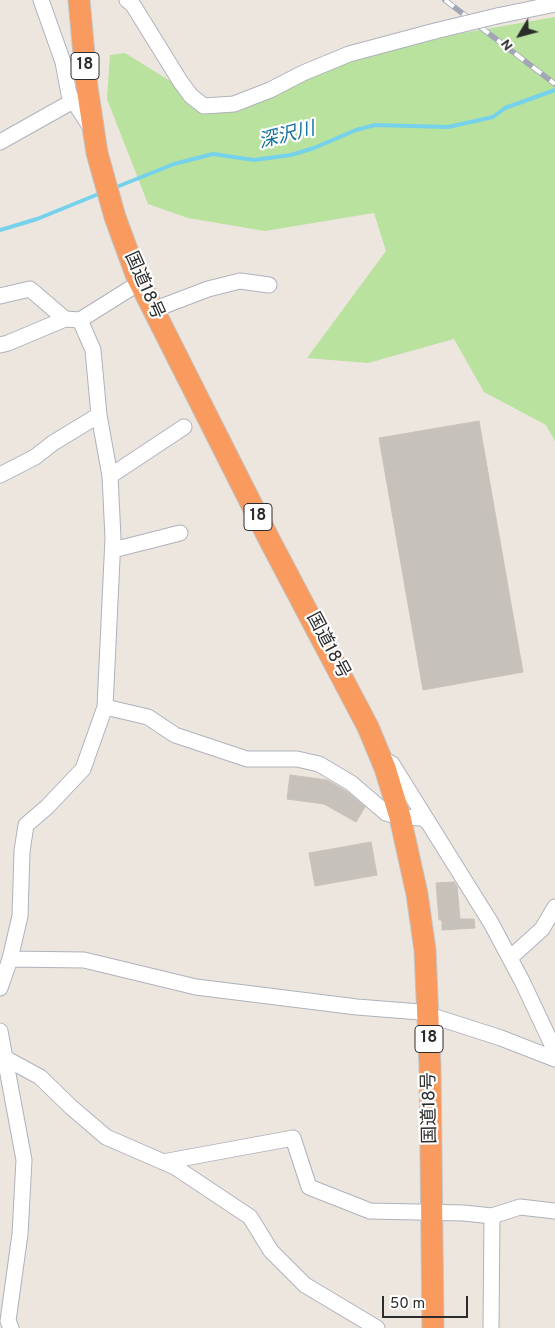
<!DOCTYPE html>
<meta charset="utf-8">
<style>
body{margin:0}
#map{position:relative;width:555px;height:1328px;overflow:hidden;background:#ede6df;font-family:Overpass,sans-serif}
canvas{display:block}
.north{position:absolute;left:495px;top:10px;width:50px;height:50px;-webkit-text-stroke:4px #fff;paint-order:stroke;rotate:233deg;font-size:14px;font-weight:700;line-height:20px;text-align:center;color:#2c2c2c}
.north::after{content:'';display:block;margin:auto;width:18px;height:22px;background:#2c2c2c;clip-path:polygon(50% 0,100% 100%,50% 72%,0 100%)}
.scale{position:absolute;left:382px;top:1296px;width:86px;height:22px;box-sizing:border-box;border:2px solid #2c2c2c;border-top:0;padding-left:6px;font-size:15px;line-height:18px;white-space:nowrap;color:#2c2c2c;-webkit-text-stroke:4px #fff;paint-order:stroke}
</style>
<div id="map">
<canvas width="555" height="1328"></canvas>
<div class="north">N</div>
<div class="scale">50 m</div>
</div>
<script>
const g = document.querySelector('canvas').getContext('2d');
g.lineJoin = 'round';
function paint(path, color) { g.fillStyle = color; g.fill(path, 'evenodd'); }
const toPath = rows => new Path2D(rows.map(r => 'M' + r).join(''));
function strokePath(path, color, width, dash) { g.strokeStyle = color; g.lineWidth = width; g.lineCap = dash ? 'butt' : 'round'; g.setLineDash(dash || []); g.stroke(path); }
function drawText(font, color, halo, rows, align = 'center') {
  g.font = font + ' Overpass,"Noto Sans JP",sans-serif'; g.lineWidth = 4.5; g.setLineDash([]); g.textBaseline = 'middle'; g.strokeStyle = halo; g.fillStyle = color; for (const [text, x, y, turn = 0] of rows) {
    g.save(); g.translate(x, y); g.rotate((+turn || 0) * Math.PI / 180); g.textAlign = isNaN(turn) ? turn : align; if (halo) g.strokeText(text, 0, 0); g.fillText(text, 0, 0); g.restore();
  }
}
paint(toPath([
 [555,17,555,441,546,425,484,392,454,339,368,363,307,358,386,251,374,213,265,231,188,218,148,204,107,99,110,55,125,53,175,84,193,107,202,112,307,78,351,60,440,37]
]), '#b8e29e');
strokePath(toPath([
 [114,188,174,164,213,154,254,160,291,155,314,148,356,130,375,125,448,127,493,117,505,108,555,90],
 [0,230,37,219,101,193]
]), '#76d2eb', 4);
const building = toPath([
 [479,421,523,672,423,690,379,438,479,421],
 [290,775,327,780,346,791,365,807,356,822,324,804,287,799,290,775],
 [371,842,377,875,315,886,309,853,371,842],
 [454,882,457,886,460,919,474,919,475,928,442,930,442,920,439,920,436,883,454,882]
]);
paint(building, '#c6c1ba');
strokePath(building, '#c9c2b9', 1);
const minor = toPath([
 [41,0,63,62,69,94,91,128],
 [127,0,133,5,180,81,191,96,204,106,234,104,270,90,303,73,349,54,435,31],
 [497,16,555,4],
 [0,142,73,101],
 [0,296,30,289,65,319],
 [153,310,208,289,240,281,269,285],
 [0,345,8,343,65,319,80,320,139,283],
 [0,475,35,457,53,443,99,415],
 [110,476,184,427],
 [113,550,180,533],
 [105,707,148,717,175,735,247,759,297,759,319,764,351,783,386,813,400,817,422,818,427,821],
 [385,760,392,764,491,923,522,981,555,1051],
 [510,958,542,929,555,907],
 [10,959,84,960,196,987,357,1007,420,1012,501,1038,555,1059],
 [0,988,10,959,20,916,22,851,26,825,47,807,83,769,105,707,113,538,110,476,99,415,93,350,80,320],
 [0,1031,24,1160,20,1234,8,1321,11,1328],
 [5,1058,40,1077,71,1107,106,1137,175,1167,250,1217,271,1251,305,1285,377,1328],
 [163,1162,293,1138,309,1187,370,1211,464,1213,492,1216,520,1207,555,1211],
 [491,1328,492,1216]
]);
const highway = toPath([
 [79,0,87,87,97,153,115,217,137,277,270,541,368,727,385,768,400,817,417,894,425,950,430,1067,433,1328]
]);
strokePath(minor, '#afb2bc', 17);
strokePath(highway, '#c4c4c4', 23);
strokePath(minor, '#fff', 15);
strokePath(highway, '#f99a5e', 21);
const rail = toPath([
 [445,0,555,84]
]);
strokePath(rail, '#a2a6b6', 5.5);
strokePath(rail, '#fff', 4, [11]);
const minorBridge = toPath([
 [435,31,497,16]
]);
strokePath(minorBridge, '#afb2bc', 17, []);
strokePath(minorBridge, '#fff', 15);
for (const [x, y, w] of [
 [85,66,28],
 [258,517,28],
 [429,1039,28]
]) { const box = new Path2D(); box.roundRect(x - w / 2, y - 13.5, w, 27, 4); g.fillStyle = '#fff'; g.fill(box); strokePath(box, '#2c2c2c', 1); }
drawText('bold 16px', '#2c2c2c', null, [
 ["18",85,66],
 ["18",258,517],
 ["18",429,1039]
]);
drawText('18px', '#2c2c2c', '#fff', [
 ["国道18号",143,286,66],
 ["国道18号",327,646,62],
 ["国道18号",431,1108,-91]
]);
drawText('italic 19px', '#12729b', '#fff', [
 ["深沢川",287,137,-14]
]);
</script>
